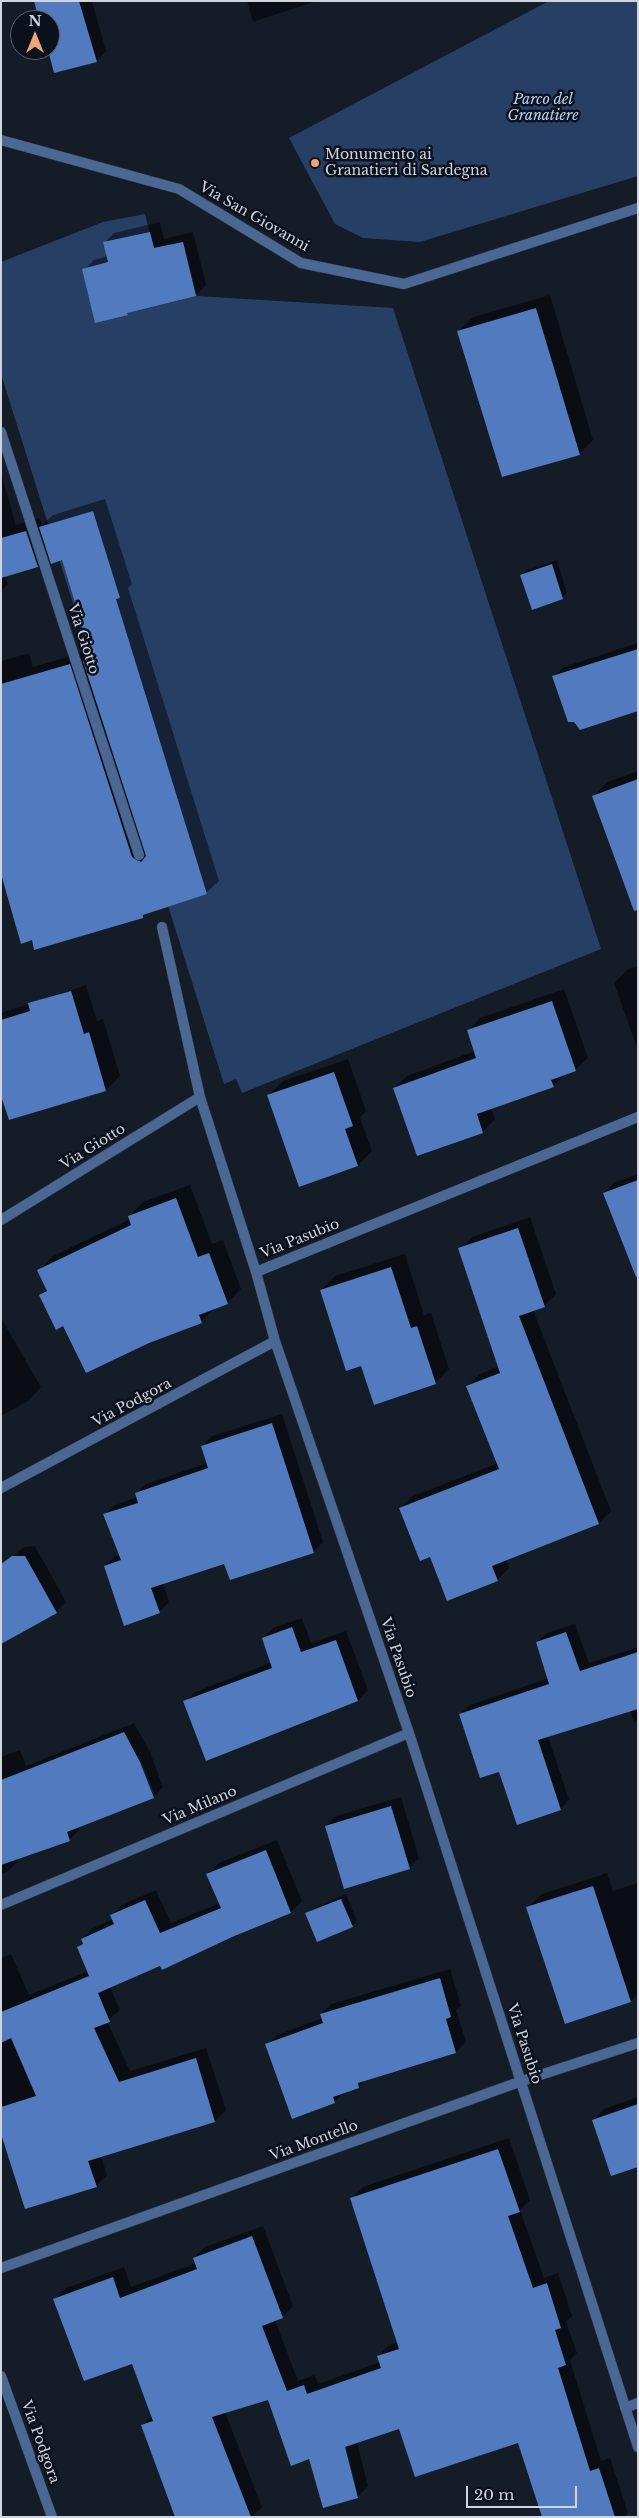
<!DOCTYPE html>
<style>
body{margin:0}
#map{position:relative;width:639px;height:2518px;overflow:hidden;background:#141c27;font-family:"Libre Baskerville",serif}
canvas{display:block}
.frame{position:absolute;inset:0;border:2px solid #d0d5dd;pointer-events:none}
.north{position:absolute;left:10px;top:10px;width:50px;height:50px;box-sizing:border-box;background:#0c121d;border:1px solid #5a606a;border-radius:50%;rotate:0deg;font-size:14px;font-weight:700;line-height:20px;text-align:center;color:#d0d5dd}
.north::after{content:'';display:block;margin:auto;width:18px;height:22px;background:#efa378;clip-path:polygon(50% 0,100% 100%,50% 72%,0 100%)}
.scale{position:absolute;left:466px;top:2486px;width:111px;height:22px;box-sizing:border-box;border:2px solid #d0d5dd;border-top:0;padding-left:6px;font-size:15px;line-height:18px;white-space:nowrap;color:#d0d5dd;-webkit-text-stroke:4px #0c121d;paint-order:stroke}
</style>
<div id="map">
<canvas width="639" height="2518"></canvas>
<div class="frame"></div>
<div class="north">N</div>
<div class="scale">20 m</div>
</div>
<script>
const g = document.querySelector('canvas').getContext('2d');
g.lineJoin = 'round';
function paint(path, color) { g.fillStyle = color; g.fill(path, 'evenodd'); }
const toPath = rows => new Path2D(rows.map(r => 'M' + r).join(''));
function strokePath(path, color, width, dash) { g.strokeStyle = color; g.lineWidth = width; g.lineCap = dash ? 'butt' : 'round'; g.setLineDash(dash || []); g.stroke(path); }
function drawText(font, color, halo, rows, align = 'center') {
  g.font = font + ' "Libre Baskerville",serif'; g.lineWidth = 5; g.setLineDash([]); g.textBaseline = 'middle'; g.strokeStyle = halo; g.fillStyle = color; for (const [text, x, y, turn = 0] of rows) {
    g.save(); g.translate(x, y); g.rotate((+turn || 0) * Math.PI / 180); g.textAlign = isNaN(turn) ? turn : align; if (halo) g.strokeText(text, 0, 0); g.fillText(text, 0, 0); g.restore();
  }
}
paint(toPath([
 [549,1,638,1,638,176,420,242,363,238,335,224,289,138],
 [145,214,154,248,183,242,197,296,393,308,601,949,242,1093,236,1079,224,1084,1,374,1,262,103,222]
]), '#273f65');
paint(toPath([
 [35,1,92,1,106,51,96,61,49,50,50,20,40,20],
 [247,1,317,1,253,22],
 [160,222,164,239,193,232,206,285,196,295,131,311,127,314,84,270,94,260,108,256,104,243,114,233],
 [550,295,593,440,579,454,459,331,473,317],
 [1,473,16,525,40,518,42,525,53,515,105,499,132,584,128,588,219,881,206,893,146,913,143,917,33,939,1,870,1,661,29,653,33,667,82,653,85,661,92,653,62,559,49,554,37,566,5,576,8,584,1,591],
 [557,560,567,593,562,598,522,575,527,570],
 [638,643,638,710,554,677,564,667],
 [638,771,638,897,594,796,607,782],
 [638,966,638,1051,614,983,628,969],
 [86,985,97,1021,103,1019,120,1076,106,1090,10,1119,1,1091,1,1013],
 [564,989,588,1058,575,1070,565,1074,553,1086,491,1108,495,1119,483,1131,418,1154,394,1088,407,1076,475,1051,468,1031,480,1018],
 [348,1059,366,1111,360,1118,372,1151,358,1165,300,1185,269,1095,283,1081],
 [638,1174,638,1245,604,1193,614,1183],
 [190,1185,212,1244,223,1240,241,1289,227,1303,215,1308,201,1322,63,1324,41,1295,48,1288,39,1270,53,1256,130,1219,129,1216,143,1202],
 [530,1217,556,1294,544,1306,533,1310,611,1511,599,1523,506,1559,509,1568,497,1580,431,1555,400,1508,413,1496,498,1463,468,1386,480,1374,500,1366,460,1249,472,1237],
 [405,1254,424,1315,431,1313,449,1369,435,1383,362,1364,321,1290,335,1276],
 [1,1318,41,1387,28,1401,1,1416],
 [282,1414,323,1542,313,1552,225,1562,163,1583,169,1602,159,1612,105,1566,115,1556,120,1555,104,1515,115,1505,137,1497,136,1494,146,1484,207,1463,202,1446,212,1436],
 [35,1546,66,1602,56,1612,1,1643,2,1564,24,1547],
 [302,1618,311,1643,346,1631,368,1690,358,1700,207,1759,185,1702,195,1692,272,1662,263,1638,273,1628],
 [575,1624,589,1663,638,1647,638,1721,634,1722,630,1710,548,1736,569,1800,560,1809,500,1770,460,1714,470,1705,549,1678,537,1642,547,1633],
 [134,1723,150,1752,163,1787,154,1796,78,1826,79,1830,69,1840,17,1858,18,1861,8,1871,1,1874,1,1757,20,1750,26,1766],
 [137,1756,139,1756,154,1793,151,1793],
 [401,1797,419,1858,409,1868,326,1826,336,1816],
 [277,1840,302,1901,291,1912,110,1987,120,2010,107,2021,130,2071,206,2048,226,2110,215,2121,101,2156,107,2175,96,2186,1,2130,1,1958,11,1954,29,1995,88,1971,78,1947,83,1942,82,1939,93,1928,113,1919,112,1915,123,1904,156,1890,171,1923,220,1903,208,1874,219,1863],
 [607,1873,613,1891,638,1883,638,1994,631,2001,566,2023,528,1907,542,1894],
 [346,1894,357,1921,352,1926,307,1914,312,1909],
 [450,1969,461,2006,456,2010,466,2042,456,2052,366,2079,359,2086,345,2092,334,2102,267,2045,277,2035,322,2018,321,2014,331,2004],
 [638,2097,638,2166,593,2120,604,2109],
 [509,2138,530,2200,520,2210,544,2278,558,2273,572,2316,566,2322,577,2353,570,2360,601,2461,610,2458,628,2513,624,2517,543,2517,519,2442,400,2427,357,2442,368,2486,357,2497,310,2458,269,2398,225,2412,262,2507,252,2517,172,2517,174,2511,142,2425,152,2416,132,2362,55,2299,66,2288,124,2267,131,2287,196,2263,194,2258,205,2247,263,2226,293,2306,282,2317,275,2320,298,2381,315,2375,318,2384,380,2362,378,2356,389,2345,399,2342,352,2198,363,2187],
 [342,2441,345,2441,357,2492,355,2492]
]), '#0007');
paint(toPath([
 [34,1,79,1,97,62,54,73,48,50,50,50,50,20,39,20],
 [150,232,154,248,183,242,196,296,127,313,128,315,95,323,82,269,108,262,103,242],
 [536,308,580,455,502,477,457,331],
 [93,511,120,598,116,599,207,894,143,915,143,918,34,950,32,940,21,944,1,874,1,684,70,664,132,857,141,862,146,856,83,661,92,658,62,560,51,564,39,527],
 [26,531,38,567,1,578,1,538],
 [552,564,563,599,532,610,520,575],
 [638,649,638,711,580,730,574,722,568,722,552,676],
 [638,779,638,910,634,911,592,796],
 [71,991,84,1034,89,1032,106,1091,9,1120,1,1096,1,1020,30,1011,28,1003],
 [552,1001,576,1071,551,1080,554,1087,477,1114,483,1133,417,1156,393,1088,476,1058,467,1030],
 [334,1072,353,1126,345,1129,358,1166,299,1187,267,1095],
 [638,1180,638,1276,636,1277,603,1193],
 [176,1198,198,1257,209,1253,228,1304,199,1315,202,1323,149,1343,86,1373,63,1326,56,1330,39,1295,47,1291,37,1270,131,1225,128,1216],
 [518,1228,545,1307,519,1316,599,1524,492,1566,498,1581,447,1601,430,1557,420,1561,399,1508,499,1469,466,1386,500,1373,458,1248],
 [391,1267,411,1328,417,1326,436,1384,374,1405,361,1366,346,1371,320,1290],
 [272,1423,314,1553,230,1580,224,1564,151,1588,160,1613,124,1626,104,1566,121,1560,103,1514,138,1503,135,1493,208,1468,201,1446],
 [12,1556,25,1556,57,1613,1,1644,1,1564],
 [292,1627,301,1652,336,1640,358,1701,206,1761,183,1701,272,1668,262,1638],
 [566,1632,580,1671,638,1652,638,1709,538,1740,561,1810,517,1825,499,1772,480,1778,459,1714,549,1684,536,1642],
 [124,1732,140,1762,154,1798,67,1832,70,1841,1,1865,1,1780],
 [391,1806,410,1869,344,1889,325,1826],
 [266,1850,291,1913,232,1937,162,1970,160,1966,98,1993,110,2022,94,2028,119,2082,196,2058,215,2122,88,2161,97,2187,25,2209,1,2134,1,2107,36,2096,11,2038,1,2043,1,2012,89,1976,77,1947,83,1944,81,1939,114,1924,110,1915,145,1900,160,1933,221,1908,206,1874],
 [593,1886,631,2002,565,2024,526,1907],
 [341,1899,353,1927,317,1942,305,1913],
 [440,1978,451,2017,446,2019,456,2053,358,2083,359,2088,333,2097,335,2103,292,2119,265,2044,323,2023,320,2014],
 [638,2104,638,2167,611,2176,592,2120],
 [498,2149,520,2212,508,2216,533,2288,547,2283,561,2328,555,2330,566,2365,558,2368,590,2471,599,2468,615,2517,542,2517,518,2443,415,2477,399,2429,345,2447,358,2498,323,2508,309,2459,291,2466,268,2400,212,2417,251,2517,175,2517,141,2425,153,2421,132,2364,84,2381,53,2299,113,2277,120,2298,197,2269,193,2258,252,2236,283,2318,262,2326,287,2391,304,2385,307,2394,381,2368,377,2356,399,2349,350,2198]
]), '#517bbe');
const minor = toPath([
 [1,140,179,189,301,263,404,284,638,208],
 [1,432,139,855],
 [162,927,200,1097],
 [1,1220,200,1097,256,1272,275,1341,409,1733,638,2447],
 [256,1272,638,1117],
 [1,1488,275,1341],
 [1,1905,409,1733],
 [1,2268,522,2081,638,2043],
 [1,2376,52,2517],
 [625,2408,638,2403]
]);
strokePath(minor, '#2e3640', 11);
strokePath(minor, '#4b6793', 10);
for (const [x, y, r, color] of [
 [315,163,5,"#efa378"]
]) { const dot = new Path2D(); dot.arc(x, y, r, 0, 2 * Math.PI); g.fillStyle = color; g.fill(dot); strokePath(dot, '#0c121d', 2); }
drawText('italic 14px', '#bdd4f9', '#0c121d', [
 ["Parco del",543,100],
 ["Granatiere",543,116]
]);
drawText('14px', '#d0d5dd', '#0c121d', [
 ["Monumento ai",325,155],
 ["Granatieri di Sardegna",325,171]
], 'left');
drawText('14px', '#d0d5dd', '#0c121d', [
 ["Via San Giovanni",254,217,30],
 ["Via Giotto",83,639,72],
 ["Via Giotto",93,1147,-32],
 ["Via Pasubio",300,1239,-22],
 ["Via Podgora",132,1403,-28],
 ["Via Pasubio",398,1658,71],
 ["Via Milano",200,1806,-23],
 ["Via Pasubio",524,2044,72],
 ["Via Montello",314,2141,-20],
 ["Via Podgora",40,2442,70]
]);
</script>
